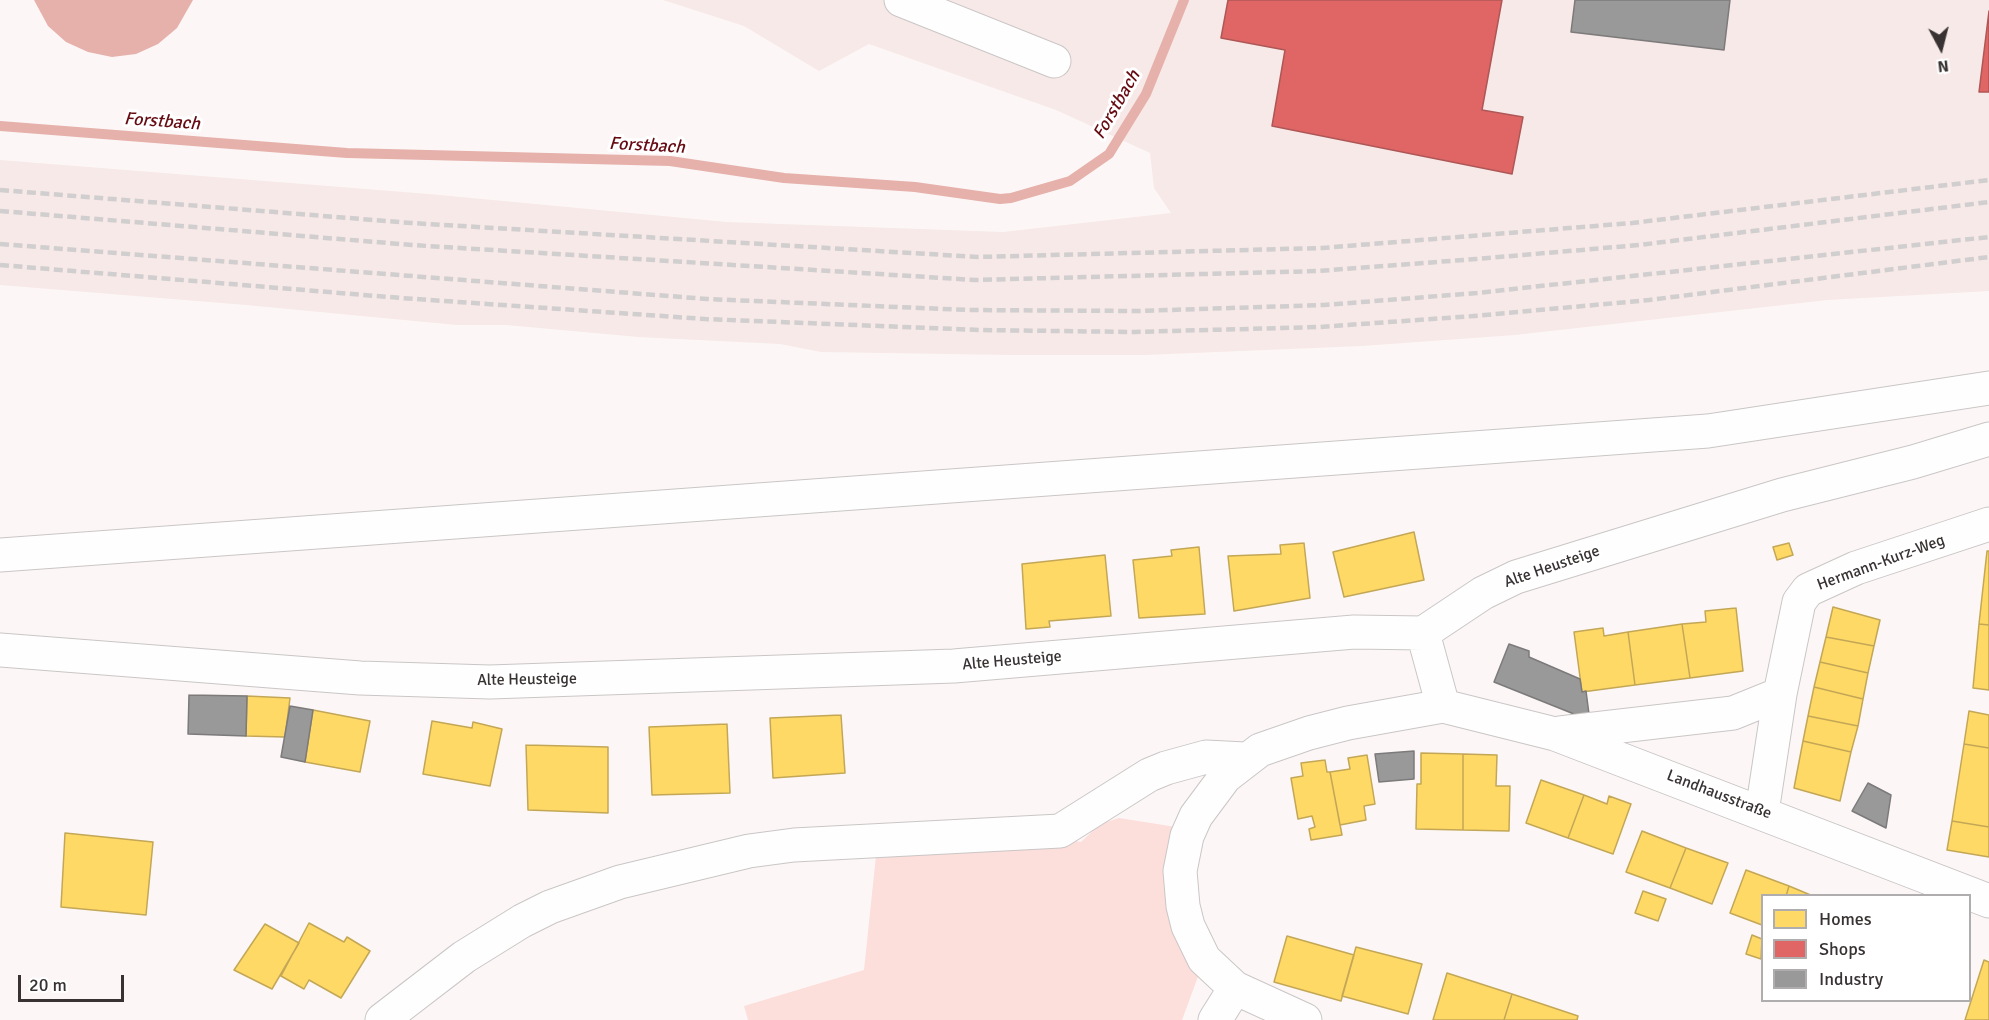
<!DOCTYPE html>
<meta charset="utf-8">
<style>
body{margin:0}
#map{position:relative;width:1989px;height:1020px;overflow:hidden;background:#fcf7f6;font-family:Signika,sans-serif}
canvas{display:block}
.legend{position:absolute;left:1761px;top:894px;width:210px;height:108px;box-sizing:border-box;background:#fff;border:2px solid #afadad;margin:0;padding:8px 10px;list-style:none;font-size:18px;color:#383332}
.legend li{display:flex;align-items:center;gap:12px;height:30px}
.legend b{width:30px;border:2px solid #afadad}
.north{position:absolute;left:1911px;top:18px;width:60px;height:60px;-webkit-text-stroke:4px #fff;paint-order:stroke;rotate:173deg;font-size:16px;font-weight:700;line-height:24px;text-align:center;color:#383332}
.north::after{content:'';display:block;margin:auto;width:21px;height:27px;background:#383332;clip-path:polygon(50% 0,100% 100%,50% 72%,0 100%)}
.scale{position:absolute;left:18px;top:975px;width:106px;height:27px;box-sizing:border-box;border:3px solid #383332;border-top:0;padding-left:8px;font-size:18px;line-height:21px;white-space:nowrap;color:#383332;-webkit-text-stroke:4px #fff;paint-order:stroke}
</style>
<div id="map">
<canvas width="1989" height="1020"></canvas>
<ul class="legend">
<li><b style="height:16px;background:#ffd966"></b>Homes</li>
<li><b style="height:16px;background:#e06666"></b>Shops</li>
<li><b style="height:16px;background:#999"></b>Industry</li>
</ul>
<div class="north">N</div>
<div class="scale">20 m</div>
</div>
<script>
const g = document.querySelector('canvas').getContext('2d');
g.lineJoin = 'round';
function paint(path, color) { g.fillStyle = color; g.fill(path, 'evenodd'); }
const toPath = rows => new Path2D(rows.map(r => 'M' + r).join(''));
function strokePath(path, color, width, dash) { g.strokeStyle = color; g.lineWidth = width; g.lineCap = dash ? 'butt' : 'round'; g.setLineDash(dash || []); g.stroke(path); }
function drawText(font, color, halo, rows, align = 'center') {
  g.font = font + ' Signika,sans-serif'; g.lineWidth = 6; g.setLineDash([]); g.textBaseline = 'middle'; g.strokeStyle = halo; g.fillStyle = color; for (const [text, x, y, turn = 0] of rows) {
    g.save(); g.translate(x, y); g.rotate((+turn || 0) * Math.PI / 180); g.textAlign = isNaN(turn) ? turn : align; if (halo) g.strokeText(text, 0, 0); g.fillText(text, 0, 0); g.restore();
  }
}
paint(toPath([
 [663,0,1989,0,1989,291,1828,300,1515,335,1362,346,1145,355,1011,355,821,352,780,344,638,337,506,325,457,325,246,305,0,285,0,160,429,194,727,222,1003,232,1171,213,1154,188,1150,153,1056,110,869,44,819,71,744,26]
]), '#f7e9e7');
paint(toPath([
 [1119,818,1176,827,1167,851,1166,870,1199,974,1182,1020,748,1020,744,1006,864,970,877,846,1062,839,1081,842,1100,824]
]), '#fcdedb');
paint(toPath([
 [34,0,193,0,177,28,158,44,136,54,112,57,88,52,66,42,48,26]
]), '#e6b0ab');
const homes = toPath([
 [1414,532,1424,580,1344,597,1333,552,1414,532],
 [1304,543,1310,598,1234,611,1228,556,1281,554,1280,545,1304,543],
 [1789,543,1793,555,1777,560,1773,547,1789,543],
 [1199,547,1205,614,1139,618,1133,560,1172,556,1171,550,1199,547],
 [1987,551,1989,551,1989,625,1979,624,1987,551],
 [1105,555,1111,616,1049,621,1050,627,1026,629,1022,564,1105,555],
 [1833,607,1880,620,1874,646,1826,637,1833,607],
 [1736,608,1743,671,1690,678,1682,624,1706,622,1705,611,1736,608],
 [1682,624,1690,678,1635,685,1628,632,1682,624],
 [1979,624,1989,625,1989,690,1973,688,1979,624],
 [1603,628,1604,636,1628,632,1635,685,1582,692,1574,632,1603,628],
 [1826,637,1874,646,1868,673,1820,662,1826,637],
 [1820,662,1868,673,1863,699,1814,687,1820,662],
 [1814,687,1863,699,1858,726,1808,716,1814,687],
 [247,696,290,698,285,737,246,736,247,696],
 [313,710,370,721,360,772,305,762,313,710],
 [1969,711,1989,715,1989,748,1964,744,1969,711],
 [841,715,845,773,773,778,770,718,841,715],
 [1808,716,1858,726,1851,752,1803,741,1808,716],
 [432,721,472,728,473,722,502,729,490,786,423,774,432,721],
 [727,724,730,793,652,795,649,727,727,724],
 [1803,741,1851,752,1840,801,1794,788,1803,741],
 [1964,744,1989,748,1989,827,1952,821,1964,744],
 [526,745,608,747,608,813,528,810,526,745],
 [1421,753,1463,754,1463,830,1416,829,1417,784,1421,784,1421,753],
 [1463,754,1497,755,1496,786,1510,786,1509,831,1463,830,1463,754],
 [1367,755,1375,804,1364,806,1366,820,1340,825,1330,772,1350,769,1348,758,1367,755],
 [1325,760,1327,772,1330,772,1342,835,1311,840,1309,829,1315,827,1312,816,1298,819,1291,778,1303,776,1301,763,1325,760],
 [1541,780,1584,795,1568,838,1526,823,1541,780],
 [1584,795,1607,804,1609,796,1631,804,1613,854,1568,838,1584,795],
 [1952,821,1989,827,1989,857,1947,850,1952,821],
 [1642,831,1686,848,1670,888,1626,872,1642,831],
 [65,833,153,842,146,915,61,907,65,833],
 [1686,848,1728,863,1712,904,1670,888,1686,848],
 [1746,870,1789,886,1786,896,1762,896,1762,925,1730,913,1746,870],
 [1789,886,1813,896,1786,896,1789,886],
 [1643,891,1666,899,1658,921,1635,913,1643,891],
 [309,923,344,942,347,937,370,951,341,998,309,980,304,989,281,976,309,923],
 [265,924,299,943,272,989,234,970,265,924],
 [1752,935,1762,939,1761,959,1746,954,1752,935],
 [1287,936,1354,955,1341,1001,1274,982,1287,936],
 [1356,947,1422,964,1408,1014,1342,996,1356,947],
 [1984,960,1989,962,1989,1020,1965,1020,1984,960],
 [1447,973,1512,994,1504,1020,1433,1020,1447,973],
 [1512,994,1578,1016,1577,1020,1504,1020,1512,994]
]);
paint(homes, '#ffd966');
strokePath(homes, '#c3a756', 1.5);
const shops = toPath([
 [1228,0,1502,0,1482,110,1523,117,1512,174,1272,126,1285,50,1221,38,1228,0],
 [1989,11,1989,92,1979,92,1989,11]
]);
paint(shops, '#e06666');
strokePath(shops, '#ae5756', 1.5);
const industry = toPath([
 [1575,0,1730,0,1724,50,1571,32,1575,0],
 [1509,644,1529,651,1529,657,1580,679,1582,692,1586,691,1589,714,1574,714,1494,682,1509,644],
 [189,695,247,696,246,736,188,734,189,695],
 [290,706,313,710,305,762,281,757,290,706],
 [1414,751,1414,779,1379,782,1375,754,1414,751],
 [1868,783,1891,795,1886,828,1852,811,1868,783]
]);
paint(industry, '#999');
strokePath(industry, '#7c7a7a', 1.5);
strokePath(toPath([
 [0,126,347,153,670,161,784,178,915,187,1000,199,1011,198,1070,181,1109,154,1146,94,1184,0]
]), '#e6b0ab', 10);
const minor = toPath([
 [901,0,1054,61],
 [1423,633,1443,706,1555,734,1989,901],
 [0,650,360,678,490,682,954,666,1354,632,1423,633,1483,593,1516,577,1782,495,1913,462,1989,439],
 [1560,733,1733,713,1780,694,1799,602,1808,590,1856,568,1989,524],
 [1762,812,1780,694],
 [382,1020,464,957,522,921,550,907,620,882,749,851,794,845,1060,831,1149,775,1166,768,1206,757,1245,759],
 [1215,1020,1235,988],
 [1305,1020,1235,988,1204,959,1188,926,1183,906,1180,871,1187,836,1196,816,1225,777,1260,750,1309,733,1348,723,1443,706]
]);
const major = toPath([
 [0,555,1708,431,1989,388]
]);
strokePath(minor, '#cac6c6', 35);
strokePath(major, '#cac6c6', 35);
strokePath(minor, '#fffefe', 33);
strokePath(major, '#fffefe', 33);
strokePath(toPath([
 [0,190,411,223,978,257,1322,248,1632,223,1989,180],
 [0,211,412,245,975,280,1318,271,1476,259,1639,245,1989,202],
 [0,244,707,299,969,310,1138,311,1324,305,1477,293,1989,237],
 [0,265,401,298,705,319,980,330,1134,332,1319,327,1474,316,1649,300,1989,257]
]), '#d0cece', 4.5, [9, 4.5]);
drawText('16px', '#383332', '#fff', [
 ["Hermann-Kurz-Weg",1881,563,-20],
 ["Alte Heusteige",1552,567,-19],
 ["Alte Heusteige",1012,661,-5],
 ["Alte Heusteige",527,680,-1],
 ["Landhausstraße",1719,795,21]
]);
drawText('italic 18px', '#660b12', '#fff', [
 ["Forstbach",1117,105,-60],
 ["Forstbach",162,122,4],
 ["Forstbach",647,146,3]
]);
</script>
